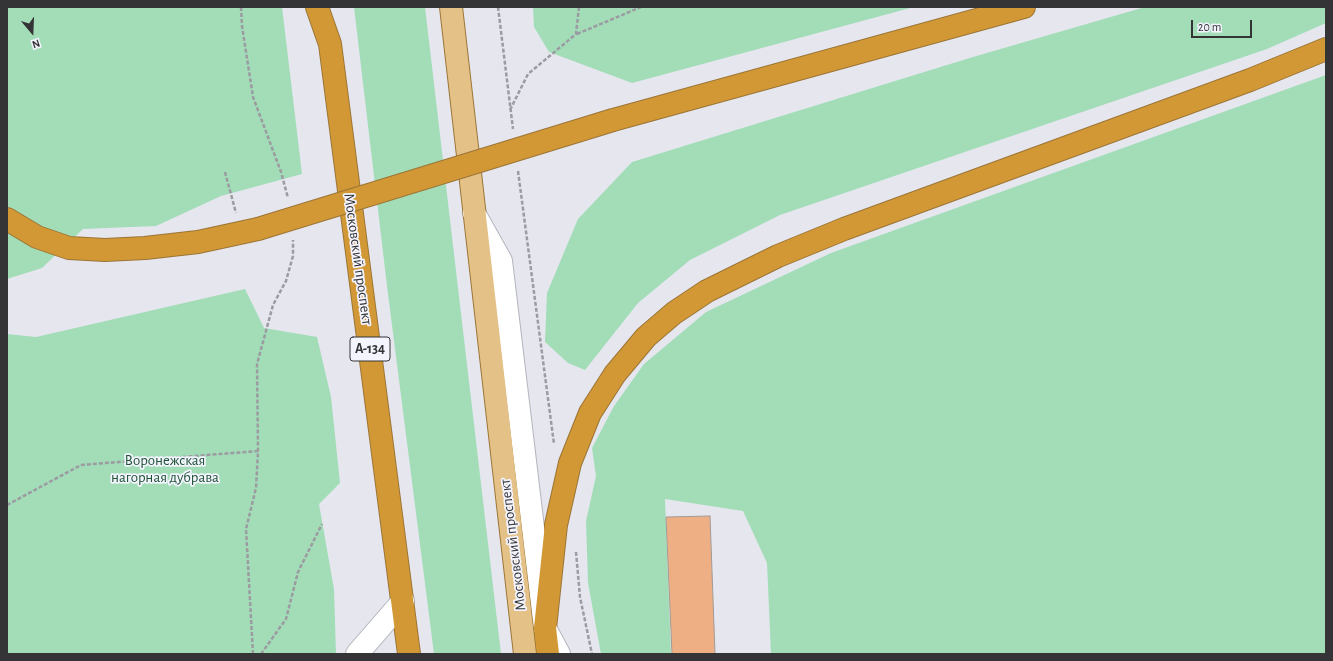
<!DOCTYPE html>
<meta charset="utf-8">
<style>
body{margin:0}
#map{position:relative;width:1333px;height:661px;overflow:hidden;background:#e6e6ef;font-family:"Alegreya Sans",sans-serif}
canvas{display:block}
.frame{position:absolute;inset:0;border:8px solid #343437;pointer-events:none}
.north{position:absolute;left:12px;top:12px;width:40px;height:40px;-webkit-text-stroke:3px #f3f4fd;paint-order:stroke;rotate:161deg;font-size:11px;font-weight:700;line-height:16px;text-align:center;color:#343437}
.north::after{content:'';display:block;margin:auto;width:14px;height:18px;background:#343437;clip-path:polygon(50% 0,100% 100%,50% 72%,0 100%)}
.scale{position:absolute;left:1191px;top:20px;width:61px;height:18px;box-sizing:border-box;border:2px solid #343437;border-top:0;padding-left:5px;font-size:12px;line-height:14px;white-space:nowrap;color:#343437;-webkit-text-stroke:3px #f3f4fd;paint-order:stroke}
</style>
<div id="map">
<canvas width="1333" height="661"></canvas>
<div class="frame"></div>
<div class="north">N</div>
<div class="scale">20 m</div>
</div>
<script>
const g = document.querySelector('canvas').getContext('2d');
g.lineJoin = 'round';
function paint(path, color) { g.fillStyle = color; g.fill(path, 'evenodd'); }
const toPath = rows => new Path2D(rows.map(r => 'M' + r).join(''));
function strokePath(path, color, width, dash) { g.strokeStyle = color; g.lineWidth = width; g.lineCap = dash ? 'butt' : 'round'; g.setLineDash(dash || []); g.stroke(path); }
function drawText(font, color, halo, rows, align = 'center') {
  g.font = font + ' "Alegreya Sans",sans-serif'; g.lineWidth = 3.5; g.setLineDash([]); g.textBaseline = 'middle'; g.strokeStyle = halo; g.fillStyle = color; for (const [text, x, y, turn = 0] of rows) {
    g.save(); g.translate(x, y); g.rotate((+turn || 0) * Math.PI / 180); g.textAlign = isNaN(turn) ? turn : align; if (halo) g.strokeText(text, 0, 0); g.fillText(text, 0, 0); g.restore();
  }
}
paint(toPath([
 [7,7,282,7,302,174,221,196,156,226,83,229,42,268,7,279],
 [354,7,425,7,501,654,434,654,387,286],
 [533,7,914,7,632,83,549,52,534,27],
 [1145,7,1326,7,1326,23,1267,49,780,215,690,260,638,303,585,370,568,363,545,342,547,293,578,219,632,162,973,57],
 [1326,75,1326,654,771,654,767,563,743,511,665,499,671,654,601,654,588,583,586,521,596,476,592,448,614,406,644,364,706,312,831,253],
 [245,289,264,328,317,337,331,397,340,483,319,504,334,589,336,654,7,654,7,334,36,337]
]), '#a2ddb8');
const building = toPath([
 [710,516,715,654,672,654,666,517,710,516]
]);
paint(building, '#efaf84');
strokePath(building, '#a29a95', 1);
const minor = toPath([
 [474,213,501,261,545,628,559,654],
 [357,654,403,601]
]);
const major = toPath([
 [451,7,525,654]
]);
const highway = toPath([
 [317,7,330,44,409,654],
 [613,120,1024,7],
 [7,219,37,237,69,248,105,250,145,248,198,242,258,229],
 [548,654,545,628,556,525,570,463,590,413,615,374,646,337,674,313,707,291,778,256,844,229,1250,80,1326,49]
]);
strokePath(minor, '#b4b5bd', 24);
strokePath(major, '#9b7536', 24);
strokePath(highway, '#9b7536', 24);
strokePath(toPath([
 [241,7,242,26,253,97,281,172,288,198],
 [498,7,513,129],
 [577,34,641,7],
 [510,110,528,74,576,34,579,7],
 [518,171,554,444],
 [225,172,236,213],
 [7,505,81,465,258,451],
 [576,552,580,597,592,654],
 [253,654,246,529,256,488,258,451,257,364,273,305,286,281,293,256,293,240],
 [261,654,286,619,298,572,322,524]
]), '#9b9ba1', 2.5, [4, 2]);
strokePath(minor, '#fff', 22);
strokePath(major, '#e4c186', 22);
strokePath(highway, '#d29836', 22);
const highwayBridge = toPath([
 [258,229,613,120]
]);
strokePath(highwayBridge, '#9b7536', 24, []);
strokePath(highwayBridge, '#d29836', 22);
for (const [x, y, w] of [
 [370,349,40]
]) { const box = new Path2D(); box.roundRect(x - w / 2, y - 12, w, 24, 3); g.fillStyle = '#f3f4fd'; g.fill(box); strokePath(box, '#343437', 1); }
drawText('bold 14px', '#343437', null, [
 ["А-134",370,349]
]);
drawText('15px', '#343437', '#f3f4fd', [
 ["Московский проспект",358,259,82],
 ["Московский проспект",513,545,-97]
]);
drawText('15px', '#1f5336', '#f3f4fd', [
 ["Воронежская",165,460],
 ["нагорная дубрава",165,477]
]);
</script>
